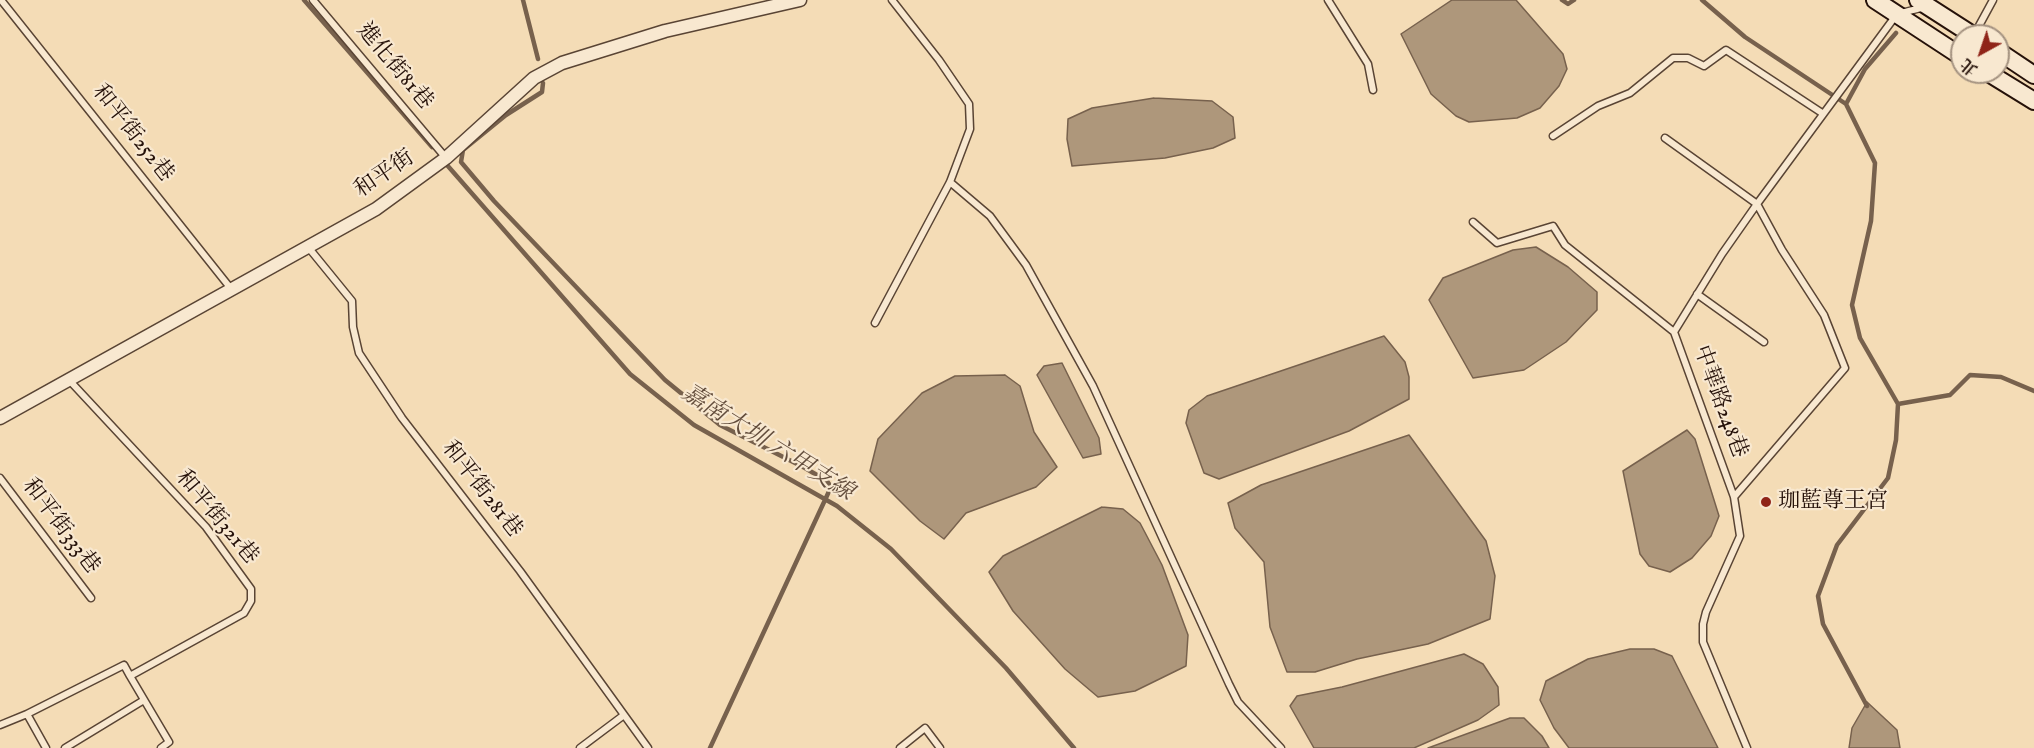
<!DOCTYPE html>
<meta charset="utf-8">
<style>
body{margin:0}
#map{position:relative;width:2034px;height:748px;overflow:hidden;background:#f4dcb6;font-family:"IM FELL English","Noto Serif TC",serif}
canvas{display:block}
.north{position:absolute;left:1950px;top:24px;width:60px;height:60px;box-sizing:border-box;background:#f8e8d0;border:2px solid #a49280;border-radius:50%;rotate:220deg;font-size:16px;font-weight:700;line-height:24px;text-align:center;color:#251109}
.north::after{content:'';display:block;margin:auto;width:21px;height:27px;background:#8f2418;clip-path:polygon(50% 0,100% 100%,50% 72%,0 100%)}
</style>
<div id="map">
<canvas width="2034" height="748"></canvas>
<div class="north">北</div>
</div>
<script>
const g = document.querySelector('canvas').getContext('2d');
g.lineJoin = 'round';
function paint(path, color) { g.fillStyle = color; g.fill(path, 'evenodd'); }
const toPath = rows => new Path2D(rows.map(r => 'M' + r).join(''));
function strokePath(path, color, width, dash) { g.strokeStyle = color; g.lineWidth = width; g.lineCap = dash ? 'butt' : 'round'; g.setLineDash(dash || []); g.stroke(path); }
function drawText(font, color, halo, rows, align = 'center') {
  g.font = font + ' "IM FELL English","Noto Serif TC",serif'; g.lineWidth = 4.5; g.setLineDash([]); g.textBaseline = 'middle'; g.strokeStyle = halo; g.fillStyle = color; for (const [text, x, y, turn = 0] of rows) {
    g.save(); g.translate(x, y); g.rotate((+turn || 0) * Math.PI / 180); g.textAlign = isNaN(turn) ? turn : align; if (halo) g.strokeText(text, 0, 0); g.fillText(text, 0, 0); g.restore();
  }
}
const water = toPath([
 [1452,0,1516,0,1563,54,1567,69,1559,86,1540,108,1517,118,1469,122,1456,116,1431,94,1401,34,1452,0],
 [1154,98,1212,101,1233,117,1235,138,1213,148,1165,158,1072,166,1067,139,1068,119,1092,108,1154,98],
 [1536,247,1568,267,1597,292,1597,310,1566,342,1524,370,1473,378,1429,300,1443,278,1513,250,1536,247],
 [1384,336,1405,362,1409,377,1409,399,1349,431,1219,479,1204,473,1186,423,1189,410,1207,396,1384,336],
 [1062,363,1099,438,1101,454,1083,458,1037,375,1044,366,1062,363],
 [1005,375,1020,386,1034,432,1057,467,1036,487,966,513,944,539,920,521,870,471,878,439,922,393,955,376,1005,375],
 [1687,430,1695,439,1719,516,1711,536,1692,558,1670,572,1649,566,1640,554,1623,471,1687,430],
 [1409,435,1486,541,1495,576,1490,619,1428,644,1357,659,1315,672,1287,672,1270,627,1264,562,1235,528,1228,503,1261,485,1409,435],
 [1102,507,1123,509,1140,523,1162,565,1188,635,1186,666,1135,691,1098,697,1065,669,1013,611,989,572,1003,556,1102,507],
 [1630,649,1654,649,1672,656,1718,748,1569,748,1554,728,1540,700,1546,681,1588,659,1630,649],
 [1464,654,1483,664,1498,687,1499,705,1478,720,1414,748,1314,748,1290,706,1297,696,1342,687,1464,654],
 [1867,702,1897,730,1900,748,1849,748,1852,728,1867,702],
 [1510,718,1524,718,1542,736,1549,748,1428,748,1510,718]
]);
paint(water, '#ae977b');
strokePath(water, '#77614d', 1.5);
strokePath(toPath([
 [304,0,432,147],
 [523,0,538,59],
 [1562,0,1568,4,1574,0],
 [1702,0,1745,37,1846,104],
 [543,83,542,92,506,115,463,150,461,162,494,201,665,380,720,425,805,468,827,481,831,487,710,748],
 [447,165,630,374,694,425,837,506,891,549,1006,668,1074,748],
 [1898,404,1950,395,1970,375,2001,377,2034,391],
 [1867,706,1823,624,1818,596,1837,545,1888,478,1896,440,1898,404,1860,338,1852,305,1871,221,1875,163,1846,104,1865,69,1896,33]
]), '#77614d', 4.5);
const lane = toPath([
 [1,0,232,290],
 [313,0,446,158],
 [1328,0,1368,64,1373,90],
 [1974,35,1993,0],
 [1553,136,1598,106,1630,93,1673,58,1688,58,1704,66,1726,50,1822,113],
 [1665,138,1757,204,1782,250,1824,315,1845,368,1734,497],
 [950,182,990,216,1026,265,1093,386,1229,684,1238,702,1281,748],
 [1473,222,1497,243,1553,226,1565,245,1674,332],
 [308,247,352,301,353,327,359,353,402,418,520,571,648,748],
 [1697,294,1764,342],
 [875,323,950,182,970,129,969,104,939,60,892,0],
 [69,380,206,527,251,589,251,601,244,613,130,676,169,742,161,748],
 [0,478,91,598],
 [27,714,124,665,130,676],
 [0,725,27,714,46,748],
 [65,748,144,700],
 [580,748,624,715],
 [900,748,925,728,940,748],
 [1747,748,1703,642,1703,624,1706,612,1740,536,1734,497,1674,332,1722,254,1757,204,1897,14,1925,7]
]);
const street = toPath([
 [0,418,376,209,446,158,534,78,562,63,665,31,800,0]
]);
const secondary = toPath([
 [1875,0,1962,57],
 [1918,0,1974,36],
 [1998,51,2034,75],
 [1987,72,2034,101]
]);
strokePath(lane, '#594434', 9);
strokePath(street, '#594434', 15);
strokePath(secondary, '#251109', 20);
strokePath(lane, '#f8e8d0', 6);
strokePath(street, '#f8e8d0', 12);
strokePath(secondary, '#f8e8d0', 16);
for (const [x, y, r, color] of [
 [1766,502,6,"#8f2418"]
]) { const dot = new Path2D(); dot.arc(x, y, r, 0, 2 * Math.PI); g.fillStyle = color; g.fill(dot); strokePath(dot, '#f8e8d0', 2); }
drawText('22px', '#251109', '#f8e8d0', [
 ["進化街81巷",394,67,50],
 ["和平街252巷",132,134,52],
 ["和平街",385,175,-34],
 ["中華路248巷",1719,402,70],
 ["和平街281巷",481,490,52],
 ["和平街321巷",216,518,50],
 ["和平街333巷",60,527,53]
]);
drawText('22px', '#251109', '#f8e8d0', [
 ["珈藍尊王宮",1778,502]
], 'left');
drawText('italic 24px', '#634d3c', '#f8e8d0', [
 ["嘉南大圳 六甲支線",767,444,32]
]);
</script>
